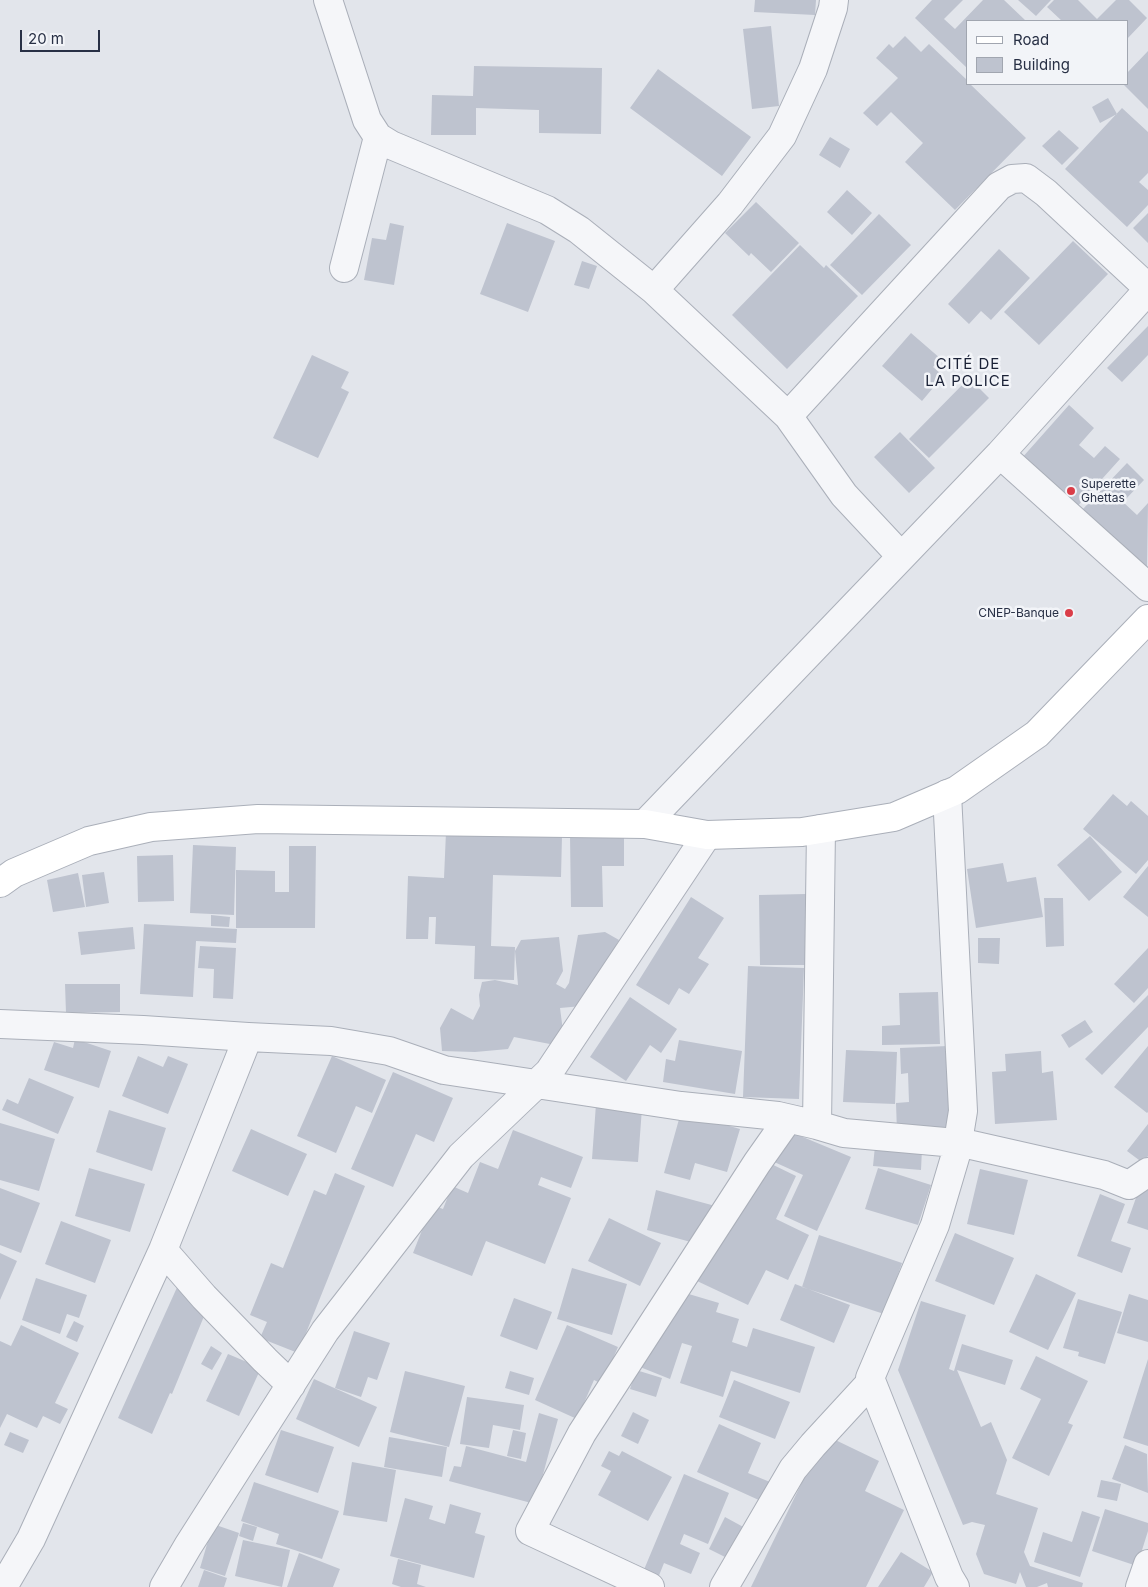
<!DOCTYPE html>
<meta charset="utf-8">
<style>
body{margin:0}
#map{position:relative;width:1148px;height:1587px;overflow:hidden;background:#e2e5eb;font-family:Inter,sans-serif}
canvas{display:block}
.legend{position:absolute;left:966px;top:20px;width:162px;height:65px;box-sizing:border-box;background:#f2f4f8;border:1px solid #a1a6b0;margin:0;padding:6px 9px;list-style:none;font-size:15px;color:#283045}
.legend li{display:flex;align-items:center;gap:10px;height:25px}
.legend b{width:25px;border:1px solid #a1a6b0}
.scale{position:absolute;left:20px;top:30px;width:80px;height:22px;box-sizing:border-box;border:2px solid #283045;border-top:0;padding-left:6px;font-size:15px;line-height:18px;white-space:nowrap;color:#283045;-webkit-text-stroke:4px #f2f4f8;paint-order:stroke}
</style>
<div id="map">
<canvas width="1148" height="1587"></canvas>
<ul class="legend">
<li><b style="height:6px;background:#fff"></b>Road</li>
<li><b style="height:14px;background:#bec3cf"></b>Building</li>
</ul>
<div class="scale">20 m</div>
</div>
<script>
const g = document.querySelector('canvas').getContext('2d');
g.lineJoin = 'round';
function paint(path, color) { g.fillStyle = color; g.fill(path, 'evenodd'); }
const toPath = rows => new Path2D(rows.map(r => 'M' + r).join(''));
function strokePath(path, color, width, dash) { g.strokeStyle = color; g.lineWidth = width; g.lineCap = dash ? 'butt' : 'round'; g.setLineDash(dash || []); g.stroke(path); }
function drawText(font, color, halo, rows, align = 'center') {
  g.font = font + ' Inter,sans-serif'; g.lineWidth = 5; g.setLineDash([]); g.textBaseline = 'middle'; g.strokeStyle = halo; g.fillStyle = color; for (const [text, x, y, turn = 0] of rows) {
    g.save(); g.translate(x, y); g.rotate((+turn || 0) * Math.PI / 180); g.textAlign = isNaN(turn) ? turn : align; if (halo) g.strokeText(text, 0, 0); g.fillText(text, 0, 0); g.restore();
  }
}
paint(toPath([
 [755,0,816,0,815,15,754,12],
 [932,0,963,0,944,19,955,29,983,0,1004,0,1025,20,1023,21,967,21,967,68,915,18],
 [1018,0,1051,0,1036,16],
 [1054,0,1078,0,1097,19,1116,0,1129,0,1147,18,1127,39,1127,21,1062,21,1047,7],
 [771,26,779,106,752,109,743,29],
 [905,36,921,52,929,44,967,80,967,84,970,84,1026,138,955,210,905,162,923,143,891,112,877,126,863,113,898,78,876,58,889,44,893,48],
 [1148,51,1148,109,1123,84,1127,84,1127,73],
 [474,66,602,68,601,134,539,133,539,110,476,108,476,135,431,135,432,95,473,96],
 [658,69,751,137,722,176,630,108],
 [1108,98,1117,114,1100,123,1092,107],
 [1122,108,1148,132,1148,173,1139,182,1148,190,1148,205,1127,227,1065,169],
 [1059,130,1079,148,1062,165,1042,146],
 [830,137,850,149,840,168,819,155],
 [847,190,872,213,852,235,827,212],
 [756,202,799,243,771,272,751,253,749,256,725,233],
 [1148,213,1148,243,1133,228],
 [879,214,911,245,862,295,830,265],
 [390,223,404,226,394,285,364,280,372,238,386,240],
 [507,223,555,241,528,312,480,294],
 [1073,241,1108,274,1039,345,1004,312],
 [800,245,824,268,826,265,858,296,787,369,732,315],
 [999,249,1030,278,991,320,981,311,969,324,948,304],
 [582,261,597,266,589,289,574,285],
 [1148,326,1148,355,1122,382,1107,368],
 [911,333,941,359,933,367,943,376,922,401,882,366],
 [312,355,349,372,341,388,349,392,318,458,273,438],
 [969,378,989,398,929,458,909,439],
 [1069,405,1094,428,1079,445,1094,458,1105,446,1120,459,1076,508,1021,459],
 [900,432,935,468,909,493,874,457],
 [1127,463,1144,480,1123,502,1137,515,1148,503,1147,569,1083,509],
 [1113,794,1127,806,1131,801,1148,816,1148,860,1136,874,1083,829],
 [446,832,562,836,561,877,493,875,491,946,515,947,514,980,474,979,475,946,435,944,436,917,429,917,428,939,406,939,408,876,444,878],
 [624,834,624,866,602,866,603,907,571,907,570,835],
 [1090,836,1122,872,1089,901,1057,865],
 [193,845,236,847,234,915,190,913],
 [289,846,316,846,315,928,236,928,236,870,275,871,275,892,289,892],
 [173,855,174,901,138,902,137,856],
 [1003,863,1007,882,1036,877,1043,917,976,928,967,869],
 [1148,866,1148,917,1123,897],
 [104,872,109,903,86,907,82,875],
 [78,873,85,907,53,912,47,880],
 [806,894,806,965,760,965,759,895],
 [691,897,724,918,698,958,709,964,689,994,679,988,669,1005,636,985],
 [1044,898,1063,898,1064,946,1046,947],
 [211,915,230,917,229,927,211,926],
 [144,924,237,929,236,943,196,941,193,997,140,994],
 [133,927,135,949,81,955,78,932],
 [605,932,619,940,582,1006,560,1008,563,1031,555,1045,514,1037,508,1049,475,1052,442,1051,440,1028,451,1008,473,1020,480,1006,479,995,482,982,495,980,518,985,515,951,521,940,559,937,563,971,556,984,565,989,569,983,578,935],
 [978,938,1000,938,999,964,978,963],
 [200,946,236,948,233,999,213,998,214,969,198,968],
 [1148,948,1148,988,1134,1003,1114,984],
 [748,966,804,968,799,1099,743,1097],
 [65,984,120,984,120,1012,66,1013],
 [938,992,940,1044,882,1045,882,1026,900,1025,899,993],
 [1148,995,1148,1027,1102,1075,1085,1059],
 [630,997,677,1029,661,1053,650,1045,626,1081,590,1057],
 [1085,1020,1093,1032,1069,1048,1061,1035],
 [75,1039,111,1051,99,1088,44,1070,54,1042,73,1048],
 [679,1040,742,1051,735,1094,663,1082,666,1059,675,1061],
 [948,1046,951,1130,897,1132,896,1103,909,1102,908,1073,901,1074,900,1048],
 [1148,1046,1148,1112,1147,1113,1114,1087],
 [846,1050,897,1052,895,1104,843,1102],
 [1041,1051,1042,1073,1053,1071,1057,1120,995,1124,992,1072,1006,1071,1005,1054],
 [138,1056,163,1067,168,1056,188,1064,168,1114,122,1096],
 [332,1056,386,1080,372,1113,356,1106,336,1153,297,1136],
 [393,1072,453,1098,434,1142,416,1134,393,1187,351,1169],
 [29,1078,74,1097,58,1134,2,1110,7,1099,18,1104],
 [596,1104,642,1108,638,1162,592,1159],
 [109,1110,166,1128,152,1171,96,1152],
 [681,1112,740,1129,727,1172,695,1163,690,1180,664,1173],
 [0,1123,55,1139,39,1191,0,1180],
 [1148,1124,1148,1156,1143,1163,1127,1151],
 [251,1129,307,1154,288,1196,232,1171],
 [513,1130,583,1157,571,1188,541,1177,538,1185,571,1198,545,1264,486,1241,472,1276,413,1253,432,1205,443,1209,452,1186,468,1193,480,1162,498,1169],
 [786,1130,851,1157,817,1231,784,1216,803,1175,772,1161],
 [875,1146,922,1149,921,1170,873,1166],
 [761,1159,796,1176,776,1219,809,1235,788,1280,766,1270,748,1305,697,1281],
 [89,1168,145,1184,130,1232,75,1216],
 [878,1168,931,1185,918,1225,865,1209],
 [980,1169,1028,1180,1014,1235,967,1224],
 [335,1173,365,1186,298,1353,260,1338,267,1322,250,1315,271,1263,283,1268,314,1190,326,1195],
 [1142,1181,1148,1183,1148,1230,1127,1223],
 [0,1188,40,1203,21,1253,0,1245],
 [656,1190,719,1207,698,1244,647,1230],
 [1100,1194,1125,1204,1111,1241,1131,1248,1122,1273,1077,1256],
 [609,1218,661,1243,640,1286,588,1261],
 [61,1221,111,1240,95,1283,45,1264],
 [955,1233,1014,1258,994,1305,935,1281],
 [819,1235,902,1263,884,1314,802,1287],
 [0,1253,17,1261,0,1300],
 [572,1268,627,1284,612,1335,557,1319],
 [1036,1274,1076,1293,1048,1350,1009,1332],
 [36,1278,87,1295,79,1318,67,1314,60,1334,22,1320],
 [179,1283,207,1309,172,1394,170,1393,152,1434,118,1418],
 [795,1284,850,1305,834,1343,780,1320],
 [682,1292,719,1303,716,1312,739,1319,732,1342,747,1347,753,1328,815,1347,800,1393,731,1371,723,1397,680,1383,692,1346,682,1343,670,1379,640,1367],
 [1129,1294,1148,1300,1148,1342,1117,1333],
 [514,1298,552,1312,537,1350,500,1336],
 [1078,1299,1122,1312,1105,1364,1078,1356,1079,1352,1063,1348],
 [921,1301,966,1315,949,1369,954,1371,962,1344,1013,1360,1005,1385,957,1370,981,1427,991,1422,1007,1460,996,1494,1038,1508,1024,1552,1030,1566,1083,1583,1082,1587,1048,1587,1047,1583,1037,1587,1026,1587,1020,1572,1016,1584,984,1574,976,1554,985,1525,972,1522,963,1525,898,1370],
 [74,1321,84,1326,77,1342,66,1337],
 [21,1325,79,1353,55,1403,68,1409,60,1424,43,1416,37,1428,7,1414,0,1428,0,1341,11,1346],
 [567,1325,618,1347,602,1384,594,1380,577,1419,535,1400],
 [354,1331,390,1343,377,1380,368,1377,361,1397,335,1388],
 [211,1346,222,1353,212,1370,201,1364],
 [228,1354,261,1368,239,1416,206,1401],
 [1036,1356,1088,1381,1068,1423,1073,1425,1049,1476,1012,1458,1041,1399,1020,1389],
 [1148,1359,1148,1446,1123,1438],
 [636,1370,662,1378,656,1397,630,1389],
 [405,1371,465,1386,449,1447,390,1432],
 [510,1371,534,1378,529,1395,505,1388],
 [314,1379,377,1407,359,1447,296,1419],
 [734,1380,790,1402,775,1439,719,1417],
 [467,1397,524,1405,520,1430,493,1425,489,1448,460,1444],
 [633,1412,649,1420,638,1444,621,1436],
 [539,1413,558,1419,535,1504,449,1481,454,1466,461,1467,466,1446,526,1462],
 [719,1424,761,1443,748,1473,770,1482,761,1501,697,1472],
 [281,1430,334,1447,318,1493,265,1475],
 [513,1430,526,1433,521,1459,507,1456],
 [10,1432,29,1440,23,1453,4,1445],
 [825,1435,879,1461,865,1491,904,1510,866,1587,751,1587],
 [389,1437,447,1447,442,1477,384,1467],
 [1125,1445,1147,1454,1148,1493,1112,1479],
 [609,1451,619,1456,622,1451,672,1477,648,1521,598,1495,611,1471,601,1466],
 [352,1462,396,1470,387,1522,343,1515],
 [684,1474,729,1493,708,1544,684,1534,680,1544,700,1553,691,1574,664,1563,658,1578,643,1572],
 [1101,1480,1121,1484,1117,1501,1097,1497],
 [254,1482,339,1511,322,1559,276,1544,279,1534,241,1521],
 [405,1498,433,1506,429,1519,445,1524,450,1504,481,1513,475,1533,485,1536,474,1578,390,1556],
 [1105,1509,1148,1523,1148,1531,1137,1566,1092,1551],
 [1082,1511,1100,1517,1080,1577,1034,1562,1043,1532,1072,1542],
 [725,1517,747,1529,731,1560,709,1549],
 [243,1523,257,1527,253,1541,239,1536],
 [213,1524,239,1533,225,1576,200,1568],
 [243,1540,290,1550,282,1587,235,1576],
 [901,1552,933,1572,924,1587,878,1587],
 [299,1553,340,1569,333,1587,287,1587],
 [398,1559,421,1565,417,1584,426,1587,401,1587,392,1584],
 [204,1570,227,1578,224,1587,198,1587]
]), '#bec3cf');
const street = toPath([
 [328,0,367,120,378,137,391,145,547,210,579,230,654,290,788,416,844,495,901,556],
 [344,268,378,137],
 [654,290,730,204,782,136,813,69,833,8,834,0],
 [788,416,999,186,1012,179,1026,178,1046,193,1148,288],
 [1000,454,1148,587],
 [947,794,963,1111,956,1154,935,1225,870,1378,949,1577,955,1587],
 [645,824,1000,454,1148,290],
 [0,1024,143,1030,248,1037,331,1041,389,1051,444,1070,681,1106,778,1116,817,1125,844,1133,967,1144,1104,1175,1129,1185,1148,1172],
 [817,1125,821,829],
 [163,1250,204,1297,265,1360,291,1385],
 [3,1587,31,1539,163,1250,248,1037],
 [164,1587,188,1546,325,1331,461,1156,549,1072,707,835],
 [650,1587,530,1531,582,1433,757,1163,788,1119],
 [724,1587,793,1469,813,1445,871,1382],
 [1140,1587,1148,1564]
]);
const secondary = toPath([
 [0,883,14,873,89,841,151,827,258,819,645,824,707,835,802,832,894,817,957,790,1037,734,1148,619]
]);
strokePath(street, '#aaafb9', 30);
strokePath(secondary, '#aaafb9', 30);
strokePath(street, '#f5f6f9', 28);
strokePath(secondary, '#fff', 28);
for (const [x, y, r, color] of [
 [1071,491,5,"#da3d48"],
 [1069,613,5,"#da3d48"]
]) { const dot = new Path2D(); dot.arc(x, y, r, 0, 2 * Math.PI); g.fillStyle = color; g.fill(dot); strokePath(dot, '#f2f4f8', 2); }
drawText('12px', '#283045', '#f2f4f8', [
 ["Superette",1081,484],
 ["Ghettas",1081,498],
 ["CNEP-Banque",1059,613,"right"]
], 'left');
g.letterSpacing = '1px';
drawText('15px', '#1a2136', '#f2f4f8', [
 ["CITÉ DE",968,364],
 ["LA POLICE",968,381]
]);
g.letterSpacing = '0px';
</script>
